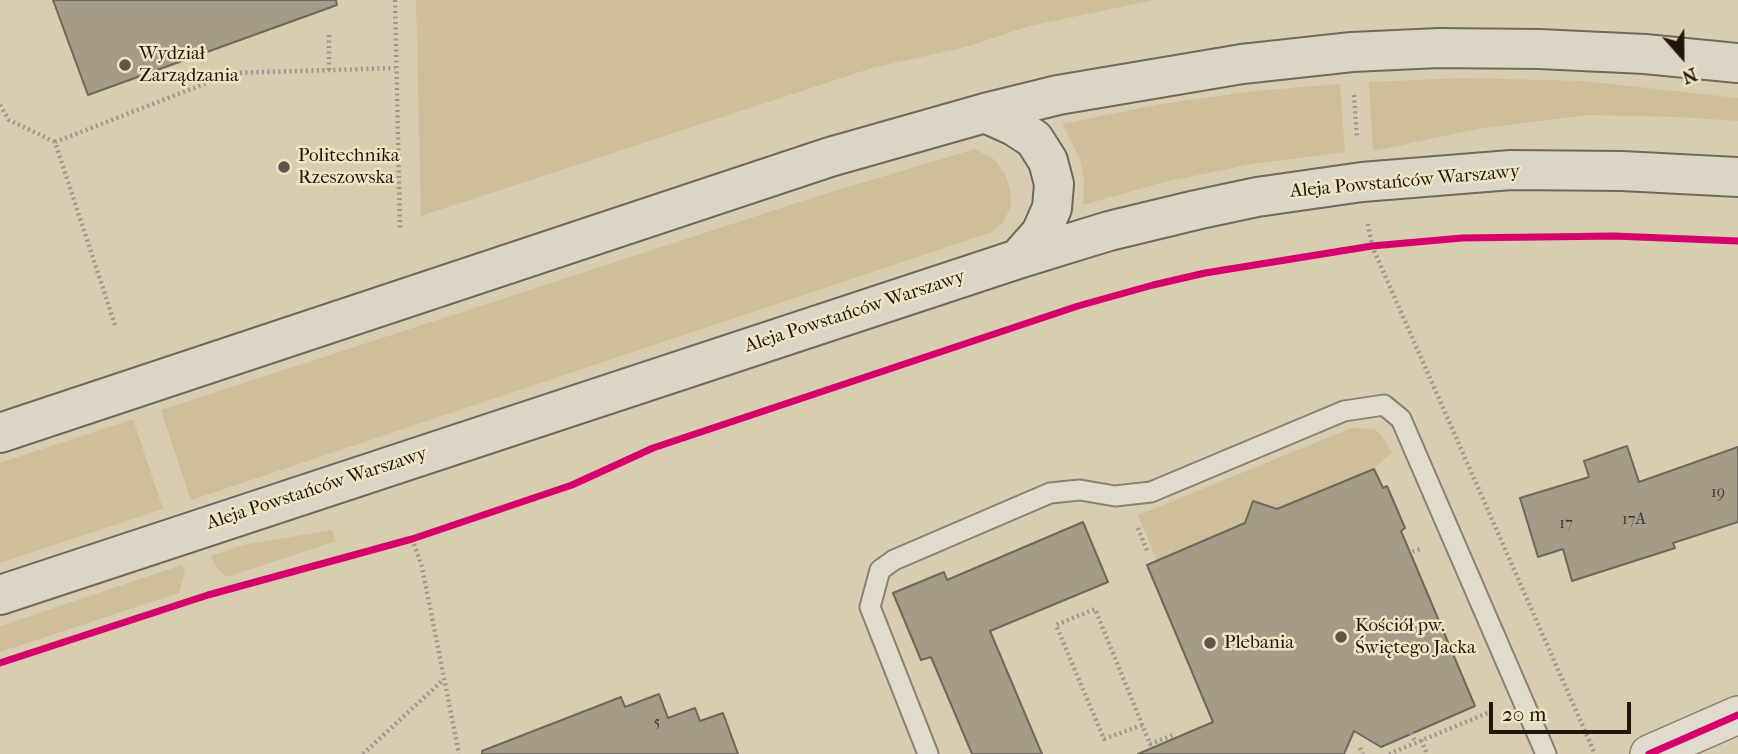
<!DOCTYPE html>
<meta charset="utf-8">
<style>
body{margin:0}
#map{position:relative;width:1738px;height:754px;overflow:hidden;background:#d8cdb1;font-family:"IM FELL French Canon",serif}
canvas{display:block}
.north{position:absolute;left:1647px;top:21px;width:70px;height:70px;-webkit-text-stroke:5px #efe4c3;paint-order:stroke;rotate:159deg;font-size:19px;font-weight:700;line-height:28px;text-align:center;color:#21150c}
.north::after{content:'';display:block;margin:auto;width:24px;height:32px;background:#21150c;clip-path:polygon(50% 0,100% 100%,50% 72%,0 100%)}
.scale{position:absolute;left:1489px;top:702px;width:142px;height:32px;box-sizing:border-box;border:4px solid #21150c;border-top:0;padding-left:9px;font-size:21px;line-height:24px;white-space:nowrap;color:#21150c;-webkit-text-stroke:5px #efe4c3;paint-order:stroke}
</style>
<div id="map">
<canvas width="1738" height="754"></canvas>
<div class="north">N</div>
<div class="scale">20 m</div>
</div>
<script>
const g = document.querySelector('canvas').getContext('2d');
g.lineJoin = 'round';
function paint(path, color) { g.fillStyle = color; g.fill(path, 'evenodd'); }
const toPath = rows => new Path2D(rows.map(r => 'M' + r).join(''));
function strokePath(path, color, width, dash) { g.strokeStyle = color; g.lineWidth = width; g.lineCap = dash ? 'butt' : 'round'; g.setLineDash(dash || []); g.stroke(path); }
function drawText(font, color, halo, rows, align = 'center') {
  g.font = font + ' "IM FELL French Canon",serif'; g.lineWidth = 5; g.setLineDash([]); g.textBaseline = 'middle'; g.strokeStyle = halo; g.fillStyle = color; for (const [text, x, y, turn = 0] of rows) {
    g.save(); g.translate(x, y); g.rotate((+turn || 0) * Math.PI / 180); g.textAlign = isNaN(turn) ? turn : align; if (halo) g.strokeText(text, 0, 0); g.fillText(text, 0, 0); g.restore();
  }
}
paint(toPath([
 [416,0,1155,0,1029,26,966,47,872,68,421,216],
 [1463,78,1584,81,1738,98,1738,121,1678,117,1587,115,1478,129,1373,151,1369,82],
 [1340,84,1345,152,1253,164,1164,182,1083,205,1084,180,1080,159,1062,124,1161,104,1255,91],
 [975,149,995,160,1006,176,1010,189,1011,207,1003,222,992,232,191,500,161,410,818,196],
 [133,419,163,509,0,563,0,463],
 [1352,428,1374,429,1381,435,1392,452,1374,469,1277,509,1262,504,1249,510,1245,523,1157,561,1138,515],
 [332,530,336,541,227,577,217,568,211,556,243,545],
 [182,565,185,573,179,593,0,652,0,626]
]), '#cebf9a');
const building = toPath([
 [53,0,336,0,337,5,88,95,53,0],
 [1627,446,1639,482,1738,447,1738,522,1673,543,1675,548,1572,581,1563,549,1538,557,1520,498,1589,477,1584,461,1627,446],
 [1374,469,1383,488,1387,486,1405,528,1401,531,1475,706,1381,747,1354,731,1344,754,1138,754,1213,722,1147,565,1245,523,1253,501,1277,509,1374,469],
 [1083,522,1108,582,990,631,1042,754,972,754,931,657,921,660,893,593,944,572,947,580,1083,522],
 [659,694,668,718,695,708,700,721,723,713,738,754,482,754,482,751,621,697,625,707,659,694]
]);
paint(building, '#a49c89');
strokePath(building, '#70685a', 2);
const service = toPath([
 [928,754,870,607,880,570,894,560,1050,493,1080,490,1115,496,1151,492,1344,411,1384,405,1401,419,1546,754]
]);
const minor = toPath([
 [1649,754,1738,715]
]);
const primary = toPath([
 [985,113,1014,126,1034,139,1048,161,1054,184,1052,208,1041,233,1018,259],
 [0,433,830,157,985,113,1058,95,1242,64,1352,52,1439,48,1539,49,1645,54,1738,63],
 [0,595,1018,259,1109,231,1196,210,1257,197,1362,182,1511,170,1622,171,1738,177]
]);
strokePath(service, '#898171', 23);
strokePath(minor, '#898171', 40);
strokePath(primary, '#70685a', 42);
strokePath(toPath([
 [395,0,400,229],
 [329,35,329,71],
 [1354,95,1357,139],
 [0,105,9,120,55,142],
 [1368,224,1372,246,1595,754],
 [115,325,55,142,232,73,395,68],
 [1138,528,1148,553],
 [412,539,422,567,459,754],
 [1402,555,1420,549],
 [1142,725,1104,739,1056,625,1095,609,1150,744,1173,735],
 [1411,733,1416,743],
 [1421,740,1427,754],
 [1360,748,1363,754],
 [363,754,443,680],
 [1389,754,1492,711]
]), '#9c978c', 4.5, [2, 3.5]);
strokePath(service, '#e0dbcc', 19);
strokePath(minor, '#e0dbcc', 37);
strokePath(primary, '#dad5c5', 38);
strokePath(toPath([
 [0,663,208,595,412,539,572,485,653,448,1078,306,1153,285,1205,273,1372,246,1462,238,1614,236,1738,241],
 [1649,754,1738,715]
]), '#d6006c', 7);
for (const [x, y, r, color] of [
 [125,65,7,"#615546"],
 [284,167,7,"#615546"],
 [1341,637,7,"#615546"],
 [1210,643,7,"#615546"]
]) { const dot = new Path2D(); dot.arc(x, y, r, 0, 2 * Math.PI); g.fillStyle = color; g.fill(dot); strokePath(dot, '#efe4c3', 2.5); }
drawText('16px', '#42372b', null, [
 ["19",1718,493],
 ["17A",1634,520],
 ["17",1566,524],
 ["5",657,723]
]);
drawText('19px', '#21150c', '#efe4c3', [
 ["Wydział",139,54],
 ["Zarządzania",139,76],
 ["Politechnika",298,156],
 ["Rzeszowska",298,178],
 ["Kościół pw.",1355,626],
 ["Świętego Jacka",1355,648],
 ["Plebania",1224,643]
], 'left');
drawText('19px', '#21150c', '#efe4c3', [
 ["Aleja Powstańców Warszawy",1405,182,-5],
 ["Aleja Powstańców Warszawy",855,312,-18],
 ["Aleja Powstańców Warszawy",317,489,-18]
]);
</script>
